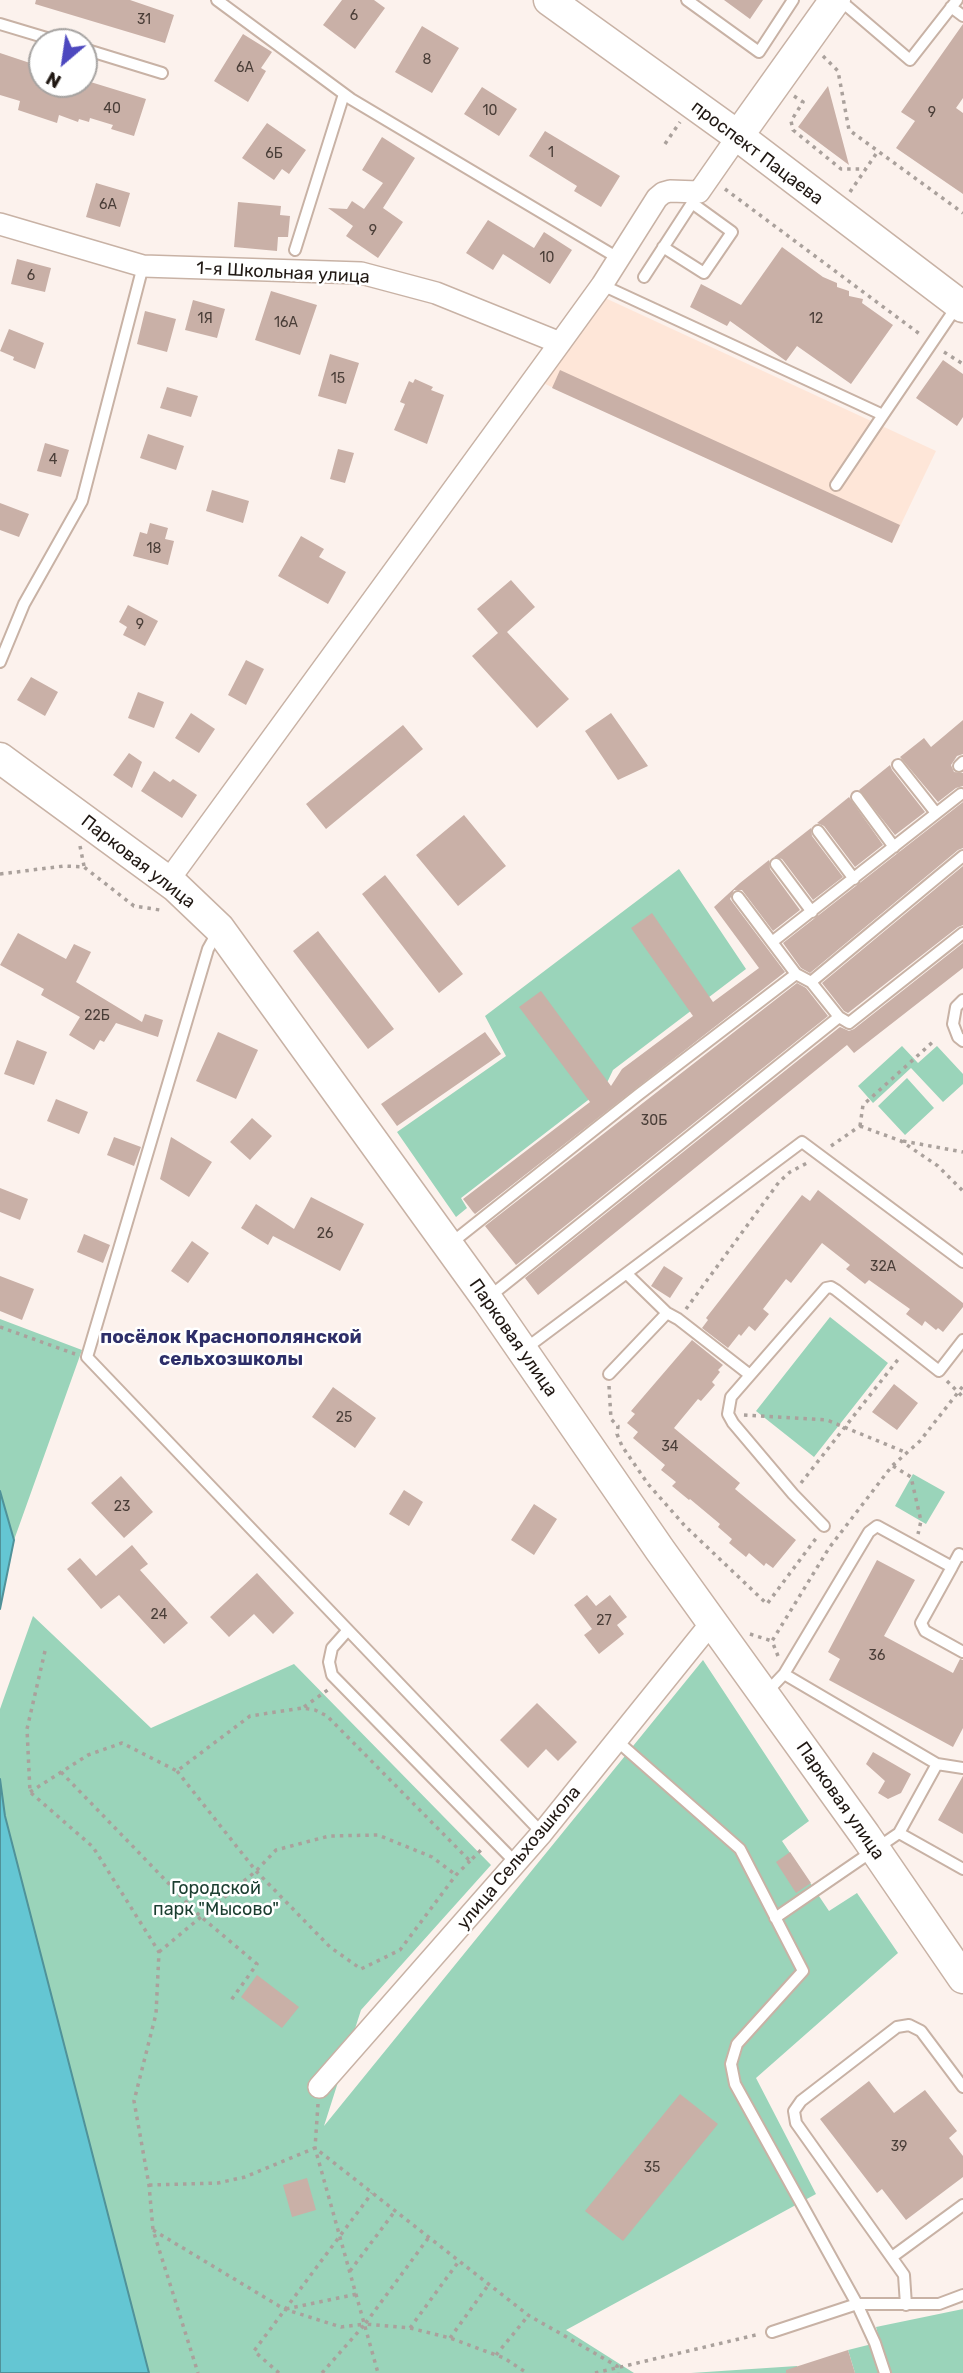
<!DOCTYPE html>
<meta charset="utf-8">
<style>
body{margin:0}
#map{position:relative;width:963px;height:2373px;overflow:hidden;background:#fcf2ed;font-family:Rubik,sans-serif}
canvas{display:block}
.north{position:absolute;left:28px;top:28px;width:70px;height:70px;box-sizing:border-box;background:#fff;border:2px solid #a6a3a1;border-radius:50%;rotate:209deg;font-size:19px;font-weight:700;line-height:28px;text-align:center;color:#201813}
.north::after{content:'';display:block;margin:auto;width:24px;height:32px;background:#4d48bf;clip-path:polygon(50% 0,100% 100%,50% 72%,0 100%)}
</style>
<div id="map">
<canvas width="963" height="2373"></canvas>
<div class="north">N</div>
</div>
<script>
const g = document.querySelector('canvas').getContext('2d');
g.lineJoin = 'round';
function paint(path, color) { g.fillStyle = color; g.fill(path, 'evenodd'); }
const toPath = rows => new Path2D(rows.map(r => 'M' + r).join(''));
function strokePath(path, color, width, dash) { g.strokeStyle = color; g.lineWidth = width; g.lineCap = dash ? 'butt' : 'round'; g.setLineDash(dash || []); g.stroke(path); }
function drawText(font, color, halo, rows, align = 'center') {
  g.font = font + ' Rubik,sans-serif'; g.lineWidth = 5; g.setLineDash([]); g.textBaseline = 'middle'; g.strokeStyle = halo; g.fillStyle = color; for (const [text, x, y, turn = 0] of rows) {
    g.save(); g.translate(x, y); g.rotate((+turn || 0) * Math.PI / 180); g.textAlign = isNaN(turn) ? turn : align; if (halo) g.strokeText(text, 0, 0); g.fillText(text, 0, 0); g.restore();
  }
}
paint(toPath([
 [603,297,936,451,892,543,543,383]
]), '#fee6d8');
paint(toPath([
 [679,869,746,969,613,1070,605,1087,461,1198,467,1208,456,1217,397,1132,506,1056,485,1016],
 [902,1046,918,1063,937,1046,963,1074,963,1084,943,1102,911,1068,873,1103,858,1086],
 [907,1078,934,1108,905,1135,878,1106],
 [830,1317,888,1363,814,1457,756,1411],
 [0,1319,82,1350,14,1540,0,1491],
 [913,1474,945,1492,926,1524,895,1506],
 [33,1616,151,1728,294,1664,491,1865,361,2010,324,2126,703,1660,809,1821,782,1841,829,1911,857,1893,898,1953,756,2078,816,2194,566,2330,634,2373,149,2373,5,1816,0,1779,0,1709],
 [963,2309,963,2373,855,2373,848,2350,880,2342,876,2327],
 [797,2366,800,2373,691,2373]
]), '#9ad4ba');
const water = toPath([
 [0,1491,14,1540,0,1609,0,1491],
 [0,1779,5,1816,149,2373,0,2373,0,1779]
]);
paint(water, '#64c6d3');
strokePath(water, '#509299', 2);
paint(toPath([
 [36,0,130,0,174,15,165,43,35,4],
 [342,0,374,0,385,8,355,49,323,25],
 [724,0,763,0,750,19],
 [963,24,963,98,956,108,963,113,963,194,896,148,915,121,901,112],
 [422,26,459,48,432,93,395,72],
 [243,34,272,52,261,68,266,71,248,102,214,81],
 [0,53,42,67,42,84,84,84,84,80,146,99,134,136,111,129,113,125,90,118,89,122,79,119,78,122,59,115,57,123,18,110,20,101,0,95],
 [828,86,849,165,798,127],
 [482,87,517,109,499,136,464,114],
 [267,123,306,150,289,174,282,169,274,180,242,158],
 [545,131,620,176,601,207,574,191,577,186,529,156],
 [382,137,415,158,383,208,403,222,378,258,346,236,353,226,328,208,347,209,352,201,364,209,383,183,362,170],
 [96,183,130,193,120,227,86,217],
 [238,202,281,206,280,215,290,216,288,237,278,237,277,251,234,247],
 [488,220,534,248,544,232,572,250,550,284,503,254,493,270,466,253],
 [782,247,823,277,837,283,837,287,849,291,849,296,863,299,862,303,893,325,851,384,797,346,786,361,730,321,727,326,690,307,701,284,741,305],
 [17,259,51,268,45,292,11,284],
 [271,291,317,305,300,355,255,340],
 [193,300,225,309,217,338,185,330],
 [145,311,176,319,167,352,137,344],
 [9,329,44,343,35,369,13,360,14,357,0,351],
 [330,354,359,363,346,404,318,396],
 [943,360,963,374,963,417,957,426,916,398],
 [560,370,900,525,892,543,552,388],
 [415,379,433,387,431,390,444,395,427,444,394,430,405,404,400,402,409,381,413,383],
 [167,387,198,396,191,417,160,408],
 [148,434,184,446,176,470,140,458],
 [45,443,69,450,61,477,37,471],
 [338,449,354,453,345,483,330,479],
 [212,490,249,501,243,523,206,511],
 [0,503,29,514,19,537,0,530],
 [150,523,168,528,165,539,174,541,168,565,133,556,140,532,147,534],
 [301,536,324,549,319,557,346,572,328,604,278,576],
 [511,580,535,607,507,632,569,699,537,728,472,656,498,633,477,609],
 [128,605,158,621,145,646,123,635,127,627,119,622],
 [246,660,264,669,246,705,228,695],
 [31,677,58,692,45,716,17,700],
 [138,692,164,702,154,728,128,718],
 [191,713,215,729,199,753,175,738],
 [611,713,648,766,618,780,585,731],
 [963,720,963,754,957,756,951,765,954,772,963,773,963,786,956,788,938,802,900,757,924,738,931,747],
 [403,725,423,749,326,829,306,804],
 [129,753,142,762,132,788,113,775],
 [890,765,892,770,925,812,895,835,859,790],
 [154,771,170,782,173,779,197,795,182,818,141,791],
 [849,797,883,845,855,867,824,826,817,823],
 [963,802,963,848,958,850,810,973,801,968,783,943],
 [464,815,506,866,458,906,416,855],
 [811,828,812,836,843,877,813,900,782,859,774,857],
 [769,860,770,869,800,910,773,931,742,890,734,890,730,899,785,972,475,1214,473,1212,463,1199,590,1102,519,1007,541,991,611,1086,622,1069,693,1016,631,928,652,913,713,1002,759,968,714,907,740,883],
 [963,866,963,925,958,927,848,1013,844,1011,822,983],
 [385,875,463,974,439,993,362,894],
 [318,931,394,1029,368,1049,293,951],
 [18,933,66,959,74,944,91,952,76,982,142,1022,145,1014,163,1020,158,1037,116,1023,104,1042,100,1040,94,1050,69,1035,80,1017,41,995,44,989,0,965],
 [963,943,963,968,854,1053,847,1045,538,1295,525,1278,840,1027,849,1031,854,1029],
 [797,983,806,988,828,1016,516,1265,485,1226],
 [218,1032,258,1050,236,1099,196,1081],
 [485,1032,501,1054,397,1126,381,1104],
 [17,1040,47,1052,34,1085,4,1074],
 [56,1099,88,1112,79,1134,47,1121],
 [252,1118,272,1136,250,1160,230,1142],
 [114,1137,141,1147,134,1166,107,1155],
 [171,1137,212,1162,189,1197,160,1179],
 [0,1188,28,1199,20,1220,0,1212],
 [818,1190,963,1303,963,1307,943,1332,938,1328,936,1330,925,1321,922,1326,906,1314,910,1309,869,1280,865,1284,846,1269,850,1265,822,1243,791,1283,786,1279,763,1309,769,1314,755,1331,749,1326,741,1336,739,1334,728,1348,702,1328,708,1320,706,1318,802,1195,810,1201],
 [311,1197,364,1224,340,1271,273,1236,268,1245,241,1228,256,1204,294,1229],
 [84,1234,110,1245,103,1263,77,1252],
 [192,1241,209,1253,188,1283,171,1271],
 [664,1266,683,1278,670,1298,651,1286],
 [0,1276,34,1289,22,1320,0,1311],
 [692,1340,723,1365,718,1370,720,1372,712,1382,715,1385,701,1401,698,1399,674,1428,740,1483,735,1489,796,1540,773,1568,766,1563,764,1566,749,1553,746,1557,729,1543,732,1539,718,1527,720,1524,690,1499,689,1500,672,1486,676,1482,661,1470,665,1465,633,1438,638,1432,627,1423,635,1414,631,1411],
 [894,1384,918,1403,897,1430,872,1412],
 [333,1387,376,1418,355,1448,312,1417],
 [121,1476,153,1512,124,1538,91,1503],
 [404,1490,423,1502,409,1526,389,1514],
 [534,1504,557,1519,534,1555,511,1540],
 [132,1545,148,1564,140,1570,188,1623,164,1644,119,1595,101,1609,67,1569,80,1558,96,1576],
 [877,1560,915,1580,884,1636,953,1673,960,1659,963,1660,963,1728,953,1747,829,1680,840,1659,828,1652],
 [257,1573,294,1613,273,1634,254,1614,229,1637,210,1617],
 [587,1595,596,1606,610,1595,627,1617,617,1625,624,1634,599,1654,584,1635,592,1629,574,1605],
 [537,1703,577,1742,558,1761,546,1749,528,1768,500,1740],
 [873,1752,911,1774,901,1793,888,1799,878,1793,885,1781,866,1764],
 [963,1776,963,1834,938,1820],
 [790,1852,811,1883,796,1893,776,1862],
 [257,1975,299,2007,282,2028,241,1997],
 [869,2081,894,2113,925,2090,957,2131,949,2138,963,2156,963,2177,906,2220,882,2189,877,2193,820,2119],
 [680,2094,718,2124,623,2241,585,2211],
 [307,2178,316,2210,292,2217,283,2185],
 [848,2350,855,2373,786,2373,786,2370]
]), '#c9b0a7');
const lane = toPath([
 [217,0,351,99,618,258],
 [687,0,759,52,793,0],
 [837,2,848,7,910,60,957,0],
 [951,7,963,16],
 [0,24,60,42],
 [84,49,162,73],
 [663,247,704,273,732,232,692,203],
 [295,250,344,94],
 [644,277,696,197],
 [602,285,883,415,957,306],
 [836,485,883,415],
 [0,662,24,604,82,501,143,266],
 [898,765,936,813],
 [959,766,963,762],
 [857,797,894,847],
 [818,831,854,879],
 [963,856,811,982,839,1017,849,1023,963,933],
 [776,864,812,912],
 [738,897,796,974],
 [217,933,208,949,87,1357,542,1833],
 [772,942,961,794],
 [963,1000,956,1007,953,1024,958,1037,963,1041],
 [450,1244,638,1095,796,974,811,982],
 [627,1274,667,1313,678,1319,750,1375],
 [489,1297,839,1017],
 [525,1349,802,1142,963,1262],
 [609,1374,667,1313],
 [824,1526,793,1494,733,1423,728,1414,731,1397,826,1288,831,1287,836,1290,939,1371,963,1340],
 [952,1567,959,1554,963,1556],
 [348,1630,332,1648,329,1662,332,1675,516,1863],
 [784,1674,937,1764,963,1768],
 [766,1693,784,1674,869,1532,877,1526,952,1567,921,1623,925,1631,963,1652],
 [616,1740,740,1849,803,1971,737,2044,731,2064,735,2084,857,2304,875,2343,885,2373],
 [899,1833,963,1869],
 [775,1918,899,1833,937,1764],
 [892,2257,963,2205],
 [906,2305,904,2275,796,2123,794,2111,801,2101,897,2027,909,2025,921,2031,963,2087],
 [772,2332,857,2304,939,2304,963,2295]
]);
const street = toPath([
 [0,224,143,266,361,273,436,293,560,343],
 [168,881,560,343,602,285,657,198,663,193,670,191,699,192,738,136],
 [319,2087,542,1833,712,1622]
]);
const secondary = toPath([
 [549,0,738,136,963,307],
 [738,136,835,0],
 [0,758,176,887,219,928,487,1299,660,1550,865,1835,963,1978]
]);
strokePath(lane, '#c8b2a5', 14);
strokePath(street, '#c8b2a5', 24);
strokePath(secondary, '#c8b2a5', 33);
strokePath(toPath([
 [823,56,838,71,849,130,963,213],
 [794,96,803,102,791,121,793,130,841,169,866,169],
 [665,144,680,122],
 [725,189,921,335],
 [850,192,878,151],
 [944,352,963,364],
 [80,846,84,866],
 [0,874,64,866,84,867,134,906,160,910],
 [860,1126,901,1141,938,1166,963,1191],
 [860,1126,863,1105,935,1040],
 [903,1141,963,1152],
 [831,1146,860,1126],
 [686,1309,779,1182,790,1172,807,1163],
 [0,1327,75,1354],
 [947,1381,963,1397],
 [609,1386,611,1419,618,1426,617,1434,622,1446,648,1484,685,1526,767,1604,817,1537],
 [744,1415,827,1420,907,1453],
 [893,1466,911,1477,921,1521,918,1534],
 [801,1483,900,1357],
 [750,1634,772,1641],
 [45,1651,27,1729,30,1792,93,1847,159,1952,156,2014,134,2101,149,2185,153,2230,198,2373],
 [778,1656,772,1641,829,1548,892,1466,920,1441,963,1386],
 [304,1707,329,1689],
 [177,1771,256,1871,330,1947,361,1969,400,1950,456,1875,470,1861],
 [61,1772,200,1916,257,1964,229,2003],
 [30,1792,88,1755,122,1743,177,1771,250,1716,302,1708,315,1710,327,1716,470,1861,482,1849],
 [159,1952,256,1871,276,1850,329,1836,378,1835,432,1857,456,1875],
 [318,2104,315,2148,378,2373],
 [149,2185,218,2183,245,2177,315,2148,528,2315,617,2366,618,2373],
 [153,2230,284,2309,341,2327,365,2324,429,2237],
 [350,2271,395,2211],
 [286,2309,357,2294],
 [410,2328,459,2261],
 [450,2338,489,2284],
 [496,2355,528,2316],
 [279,2373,254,2351,372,2193],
 [322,2373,365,2324,410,2328,450,2338,504,2358,527,2373],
 [595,2373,760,2334]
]), '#aaa19c', 3.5, [3.5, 5]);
strokePath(lane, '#fff', 10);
strokePath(street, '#fff', 21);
strokePath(secondary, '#fff', 30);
drawText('14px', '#4a3e38', null, [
 ["6",354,16],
 ["31",144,20],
 ["8",427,60],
 ["6А",245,68],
 ["40",112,109],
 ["10",490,111],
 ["9",932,113],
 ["1",551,153],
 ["6Б",274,154],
 ["6А",108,205],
 ["9",373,231],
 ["10",547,258],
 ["6",31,276],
 ["1Я",205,319],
 ["12",816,319],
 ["16А",286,323],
 ["15",338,379],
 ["4",53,460],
 ["18",154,549],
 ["9",140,625],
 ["22Б",97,1016],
 ["30Б",654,1121],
 ["26",325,1234],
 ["32А",883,1267],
 ["25",344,1418],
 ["34",670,1447],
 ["23",122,1507],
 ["24",159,1615],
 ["27",604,1621],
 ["36",877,1656],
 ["39",899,2147],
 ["35",652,2168]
]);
drawText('18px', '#201813', '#fff', [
 ["проспект Пацаева",757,153,37],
 ["1-я Школьная улица",283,273,3],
 ["Парковая улица",138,862,38],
 ["Парковая улица",513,1338,55],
 ["Парковая улица",840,1801,55],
 ["улица Сельхозшкола",519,1858,-50]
]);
drawText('18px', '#1b3e30', '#fff', [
 ["Городской",216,1889],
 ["парк \"Мысово\"",216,1910]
]);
drawText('bold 19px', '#2e2f69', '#fff', [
 ["посёлок Краснополянской",231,1338],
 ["сельхозшколы",231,1360]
]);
</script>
